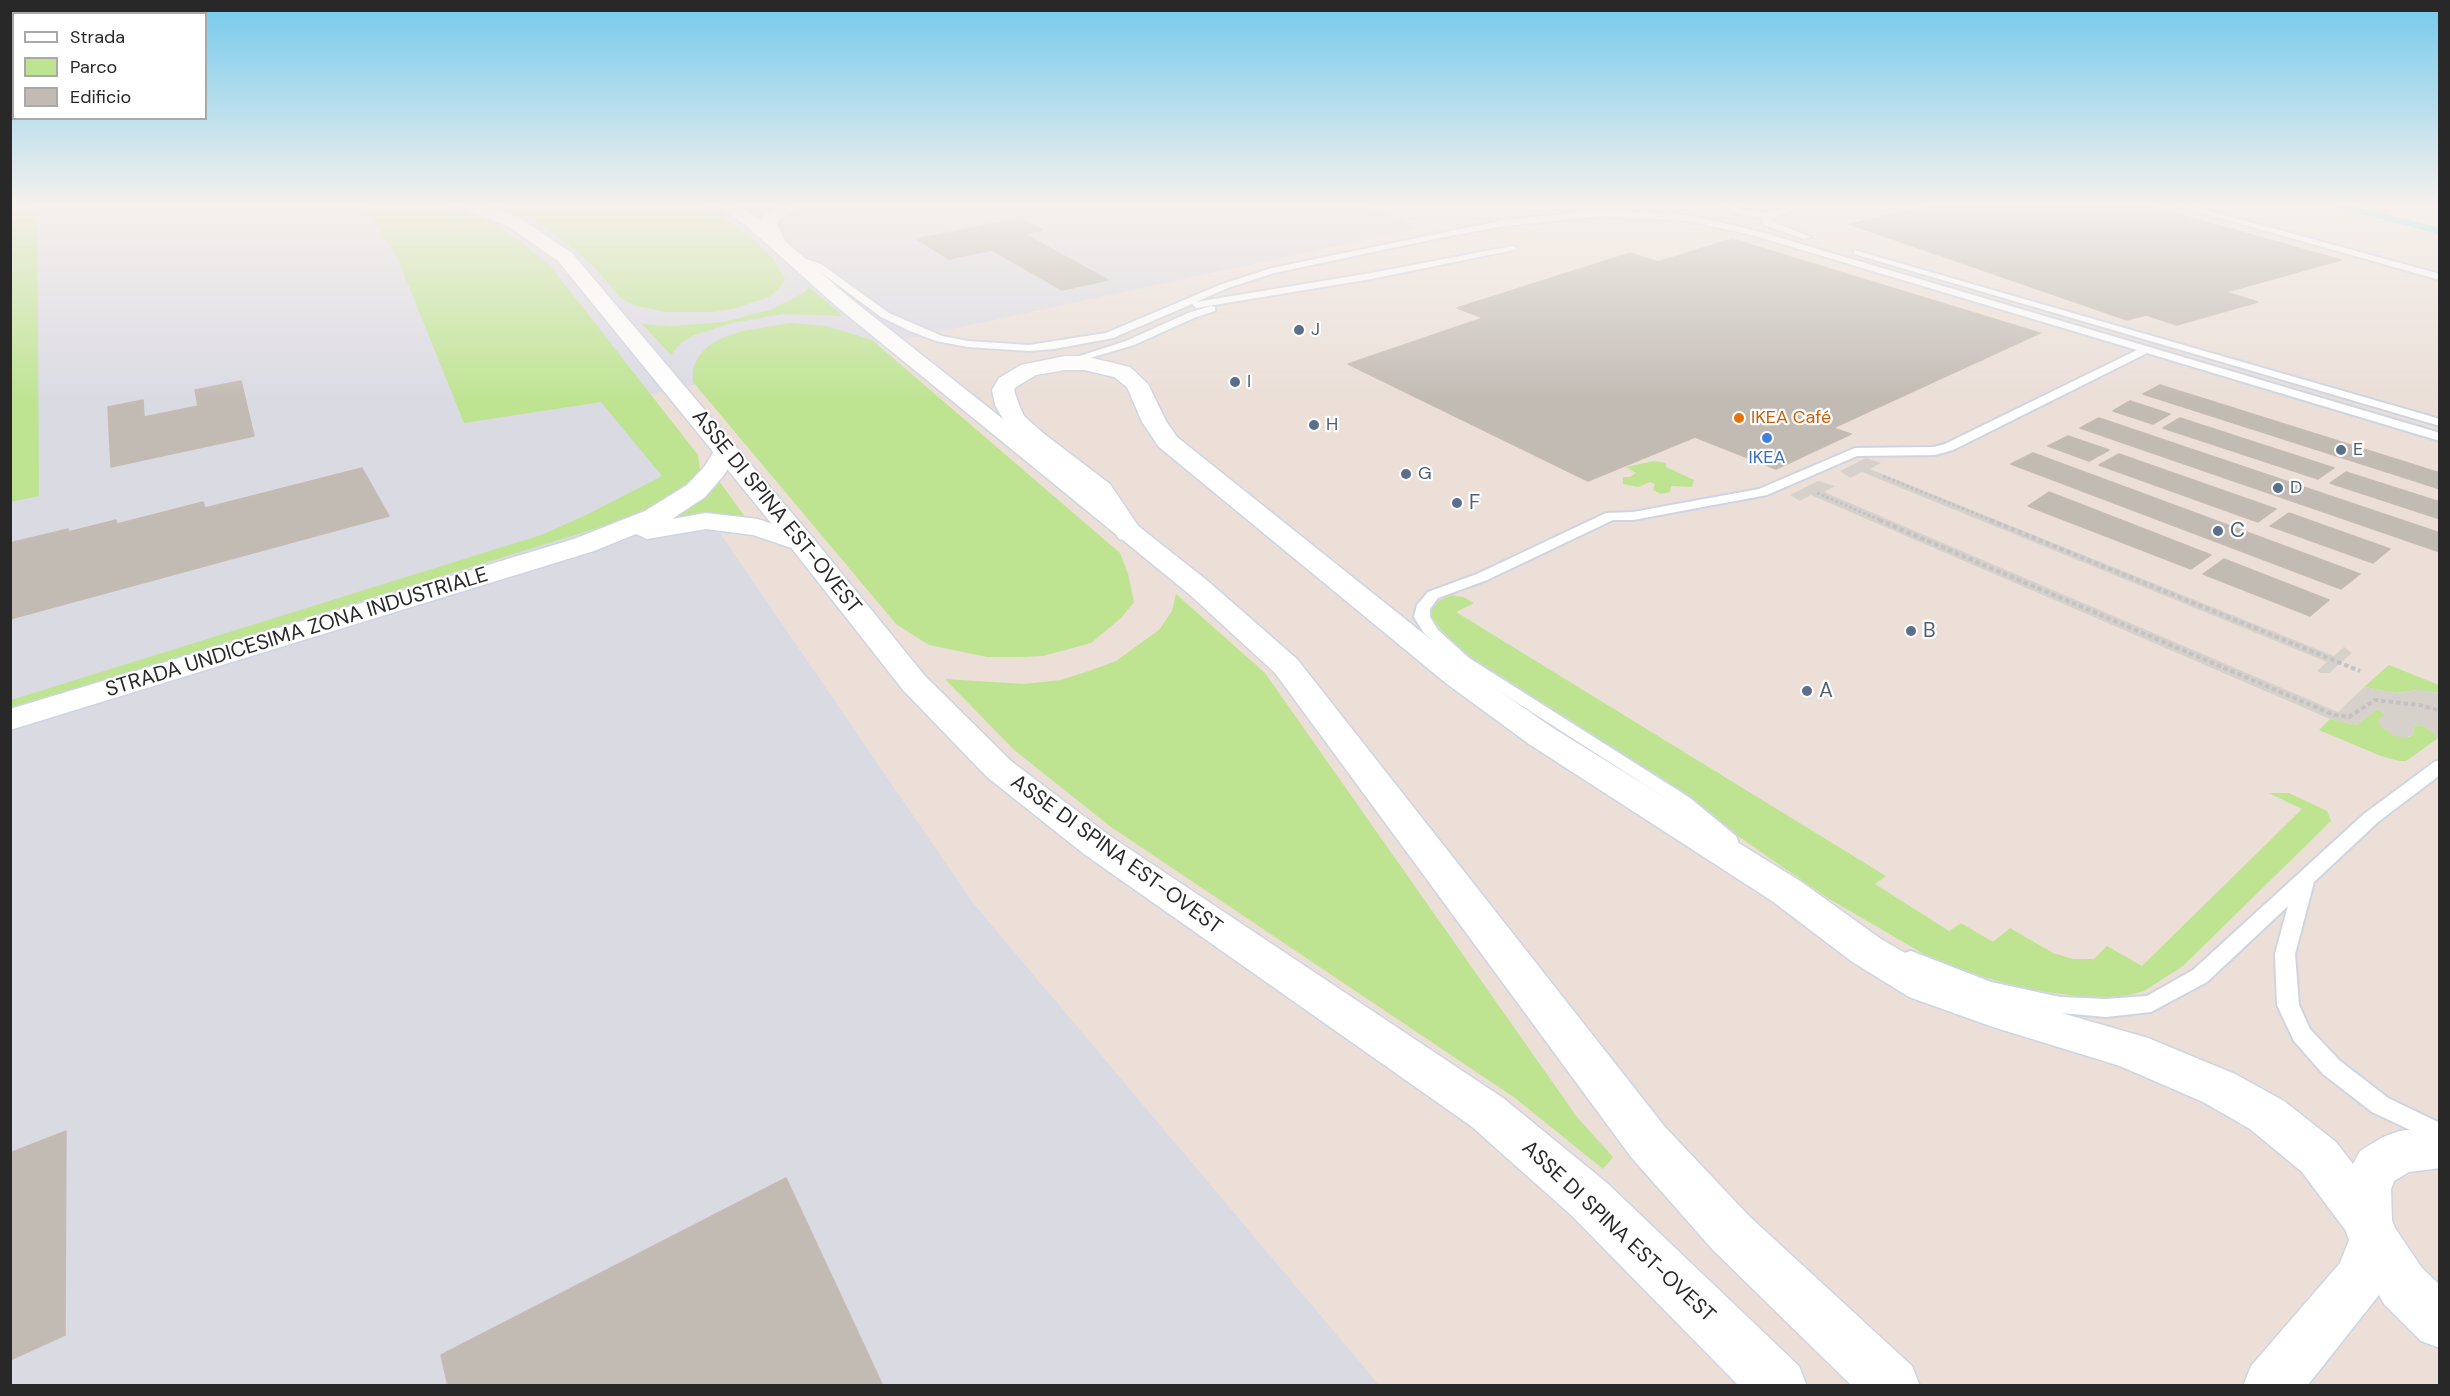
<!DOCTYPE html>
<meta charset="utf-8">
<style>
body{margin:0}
#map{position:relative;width:2450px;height:1396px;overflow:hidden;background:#ebdfd8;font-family:"DM Sans",sans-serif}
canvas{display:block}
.frame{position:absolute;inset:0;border:12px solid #282828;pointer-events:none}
.legend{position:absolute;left:12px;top:12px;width:195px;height:108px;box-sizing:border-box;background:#fff;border:2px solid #a9a9a9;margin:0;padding:8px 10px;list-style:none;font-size:18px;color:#282828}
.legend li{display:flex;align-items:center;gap:12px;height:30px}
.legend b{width:30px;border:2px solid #a9a9a9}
</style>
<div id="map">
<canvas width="2450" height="1396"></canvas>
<div class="frame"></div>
<ul class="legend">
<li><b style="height:8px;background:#fff"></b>Strada</li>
<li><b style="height:16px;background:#bee492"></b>Parco</li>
<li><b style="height:16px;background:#c2bbb4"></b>Edificio</li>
</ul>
</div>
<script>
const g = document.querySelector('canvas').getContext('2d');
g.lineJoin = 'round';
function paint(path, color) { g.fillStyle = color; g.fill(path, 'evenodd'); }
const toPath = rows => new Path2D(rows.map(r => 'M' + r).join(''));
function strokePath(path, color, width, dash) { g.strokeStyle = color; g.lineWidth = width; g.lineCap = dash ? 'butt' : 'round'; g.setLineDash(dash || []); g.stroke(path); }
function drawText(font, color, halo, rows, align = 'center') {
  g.font = font + ' "DM Sans",sans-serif'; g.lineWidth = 4.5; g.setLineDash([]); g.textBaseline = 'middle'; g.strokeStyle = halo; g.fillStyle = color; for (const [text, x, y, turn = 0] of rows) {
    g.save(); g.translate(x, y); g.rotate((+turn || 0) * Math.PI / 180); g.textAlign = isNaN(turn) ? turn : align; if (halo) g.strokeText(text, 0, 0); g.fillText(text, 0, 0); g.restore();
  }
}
paint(toPath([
 [10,205,1368,205,1420,228,628,399,973,903,1379,1385,11,1385]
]), '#dadae3');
paint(toPath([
 [11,205,37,205,39,496,11,502],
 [357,205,446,205,498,225,521,242,552,268,698,455,700,470,695,483,643,514,11,709,11,700,541,535,586,515,662,476,601,402,464,423,397,257,365,207],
 [496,205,703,205,748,235,773,259,785,279,780,288,769,297,733,309,710,312,667,312,636,306,622,299,591,264,555,234,530,219],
 [809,287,843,316,783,314,732,323,692,336,678,346,671,355,642,324,671,326,724,322,772,309,805,292],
 [792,323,826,326,872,340,1120,553,1128,574,1134,602,1121,618,1091,643,1043,656,1021,657,987,657,929,645,896,624,693,382,693,369,698,357,707,347,722,338,742,331],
 [1654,461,1666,463,1666,467,1694,480,1692,487,1671,486,1670,492,1661,494,1653,490,1655,484,1650,482,1638,487,1623,484,1623,477,1630,477,1636,473,1626,467],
 [719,481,745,517,708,515,667,519,705,496],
 [1176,594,1265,673,1577,1117,1613,1157,1603,1169,1515,1098,1111,827,1013,749,945,679,1024,684,1061,680,1089,671,1116,661,1159,630,1172,611],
 [1450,595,1463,597,1474,603,1456,612,1886,876,1875,884,1949,931,1961,923,1993,942,2010,928,2053,953,2073,959,2094,959,2107,946,2142,966,2302,809,2269,793,2289,793,2327,811,2331,821,2183,966,2144,991,2121,997,2092,998,2024,989,1941,964,1826,897,1686,800,1505,685,1452,642,1432,619,1431,611,1435,603],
 [2389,665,2439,685,2439,693,2419,690,2396,693,2364,687],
 [2377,709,2385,714,2380,725,2386,730,2409,737,2414,734,2413,726,2421,725,2433,732,2437,739,2406,761,2399,761,2381,756,2319,730,2330,719,2357,725]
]), '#bee492');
paint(toPath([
 [1866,458,1881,463,1870,469,2334,656,2344,647,2352,653,2329,673,2321,673,2317,671,2327,662,1862,472,1850,478,1840,471],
 [1818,481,1835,486,1824,492,2338,712,2364,687,2396,693,2419,690,2439,693,2439,737,2437,739,2433,732,2421,725,2413,726,2414,735,2402,738,2393,735,2380,725,2378,720,2385,714,2377,709,2357,725,2330,719,1811,495,1800,501,1790,495]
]), '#d7d1cb');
strokePath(toPath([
 [2337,205,2440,231]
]), '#67e8f1', 6);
const building = toPath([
 [1938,205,2146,205,2341,260,2226,292,2258,302,2177,325,2146,315,2127,320,1849,224,1938,205],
 [1020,218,1042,230,1024,234,1002,222,1020,218],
 [1002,222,1024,234,1108,280,1062,290,992,250,949,259,917,239,1002,222],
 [1732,239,2040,333,1833,428,1851,434,1776,469,1695,437,1588,481,1348,364,1483,318,1457,308,1630,253,1658,262,1732,239],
 [241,381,254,436,111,467,108,407,143,400,144,417,198,406,195,390,241,381],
 [2160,385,2440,473,2440,489,2143,394,2160,385],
 [2130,401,2170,414,2153,424,2113,411,2130,401],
 [2099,418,2440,533,2440,552,2080,428,2099,418],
 [2180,418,2334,468,2318,479,2163,428,2180,418],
 [2068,436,2109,450,2089,461,2048,446,2068,436],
 [2033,453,2360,574,2341,589,2011,464,2033,453],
 [2119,454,2276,509,2258,522,2099,465,2119,454],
 [362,468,389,516,10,619,10,543,68,529,68,532,116,520,117,524,203,502,205,508,362,468],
 [2346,472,2440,502,2440,519,2330,483,2346,472],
 [2049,492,2211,555,2191,569,2028,506,2049,492],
 [2289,513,2390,549,2373,563,2270,526,2289,513],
 [2224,559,2329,600,2310,616,2203,574,2224,559],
 [66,1131,65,1335,10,1360,10,1153,66,1131],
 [786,1178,883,1386,448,1386,441,1355,786,1178]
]);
paint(building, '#c2bbb4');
strokePath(building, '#c6bbb2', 1.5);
const lane = toPath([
 [1723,205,1734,205,1743,210,1764,212,1783,209,1782,205,1790,205,1792,208,1789,213,1775,216,1771,221,1811,237,1804,239,1764,225,1762,220,1764,218,1738,214,1723,205],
 [2174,205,2188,205,2440,274,2440,280,2174,205],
 [1601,210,1688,215,1757,231,2440,433,2440,441,2147,353,1953,450,1935,455,1857,456,1767,495,1633,520,1613,520,1487,580,1438,598,1430,609,1430,617,1438,630,1469,658,1690,798,1736,836,1738,841,1736,846,1729,847,1722,846,1678,806,1457,664,1424,633,1414,617,1417,605,1428,592,1477,574,1606,513,1633,512,1759,489,1855,448,1934,447,1945,444,2137,350,1752,235,1688,221,1601,216,1504,226,1444,237,1274,273,1228,288,1196,302,1371,273,1513,246,1518,249,1371,279,1196,308,1192,304,1113,338,1054,349,1029,351,968,347,936,341,910,331,881,317,815,268,789,258,794,255,821,264,889,313,942,336,968,341,1029,345,1106,333,1222,284,1272,268,1504,220,1601,210],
 [1854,250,2440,419,2440,426,1854,254,1854,250],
 [1211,306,1215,307,1215,311,1196,317,1134,345,1066,365,1061,362,1126,341,1188,313,1211,306],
 [2440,760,2440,775,2378,822,2314,882,2295,954,2299,1005,2310,1029,2339,1060,2388,1098,2440,1123,2440,1144,2372,1112,2323,1074,2294,1041,2277,1005,2275,954,2288,906,2207,982,2151,1012,2106,1017,2060,1013,1988,998,1904,965,1901,959,1904,953,1911,951,1991,982,2060,997,2106,999,2147,996,2193,970,2364,814,2434,762,2440,760]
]);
const street = toPath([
 [780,205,800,205,778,221,777,224,786,243,783,247,777,248,771,247,759,224,764,214,780,205],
 [1065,356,1084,356,1130,367,1148,384,1166,421,1177,437,1469,670,1553,728,1800,881,1881,939,1939,973,1999,995,2148,1038,2235,1074,2284,1101,2336,1142,2353,1164,2360,1151,2383,1137,2400,1131,2440,1126,2440,1168,2409,1172,2394,1181,2391,1189,2392,1220,2395,1228,2422,1268,2440,1285,2440,1348,2421,1341,2384,1304,2379,1295,2307,1386,2243,1386,2251,1366,2340,1263,2349,1240,2346,1231,2302,1172,2250,1129,2203,1102,2120,1066,1993,1027,1909,997,1851,961,1772,901,1529,744,1447,684,1159,447,1142,422,1127,387,1114,377,1084,370,1065,370,1036,375,1016,387,1014,390,1019,405,1024,416,1043,433,1110,484,1143,533,1139,539,1129,541,1119,539,1091,495,1025,443,1006,424,995,405,992,390,999,378,1021,365,1065,356],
 [726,444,735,446,738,451,724,475,705,497,672,519,706,513,758,519,813,538,817,544,813,550,803,552,753,535,706,529,647,539,636,534,594,551,10,730,10,709,574,539,645,511,687,485,705,466,717,446,726,444]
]);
const secondary = toPath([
 [464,205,487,205,520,218,572,253,813,538,925,676,1011,761,1110,836,1503,1098,1607,1183,1799,1366,1807,1386,1739,1386,1571,1215,1471,1126,1084,854,987,777,903,690,793,550,558,261,508,226,466,209,464,205],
 [716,205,736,205,760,219,850,298,1209,582,1297,659,1665,1127,1749,1216,1912,1366,1920,1386,1852,1386,1713,1250,1631,1157,1275,673,1189,594,836,306,748,227,716,205]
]);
strokePath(lane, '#ced5e2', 4);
strokePath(street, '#ced5e2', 3);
strokePath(secondary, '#ced5e2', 3);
strokePath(toPath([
 [1883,476,1993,521],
 [1817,493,1882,521]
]), '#c3c3c3', 3, [3, 2]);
strokePath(toPath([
 [1879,520,2334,715,2349,717,2375,700,2420,705,2440,711],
 [1990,520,2360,671]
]), '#c3c3c3', 4, [4.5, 3]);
paint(lane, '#fff');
paint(street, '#fff');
paint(secondary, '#fff');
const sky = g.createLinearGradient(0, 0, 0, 401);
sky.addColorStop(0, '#74c9ec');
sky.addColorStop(0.51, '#f6f1ed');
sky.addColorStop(1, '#f6f1ed00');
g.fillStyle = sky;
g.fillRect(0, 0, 2450, 401);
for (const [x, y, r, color] of [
 [1299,330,6,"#5c6f8a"],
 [1235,382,6,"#5c6f8a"],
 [1739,418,6,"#e8710a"],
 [1314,425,6,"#5c6f8a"],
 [1767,438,6,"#3f7fe0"],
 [2341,450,6,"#5c6f8a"],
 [1406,474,6,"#5c6f8a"],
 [2278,488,6,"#5c6f8a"],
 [1457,503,6,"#5c6f8a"],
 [2218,531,6,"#5c6f8a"],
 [1911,631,6,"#5c6f8a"],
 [1807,691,6,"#5c6f8a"]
]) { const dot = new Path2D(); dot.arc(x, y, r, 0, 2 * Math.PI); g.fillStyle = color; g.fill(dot); strokePath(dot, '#fff', 2); }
drawText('18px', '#4e5e75', '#fff', [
 ["J",1311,330],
 ["I",1247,382],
 ["H",1326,425],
 ["E",2353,450],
 ["G",1418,474],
 ["D",2290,488]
], 'left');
drawText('18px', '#c56008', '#fff', [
 ["IKEA Café",1751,418]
], 'left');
drawText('18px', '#366cbe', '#fff', [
 ["IKEA",1767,458]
]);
drawText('21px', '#4e5e75', '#fff', [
 ["F",1469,503],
 ["C",2230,531],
 ["B",1923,631],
 ["A",1819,691]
], 'left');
drawText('21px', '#282828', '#fff', [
 ["ASSE DI SPINA EST-OVEST",776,512,51],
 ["STRADA UNDICESIMA ZONA INDUSTRIALE",297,633,-17],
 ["ASSE DI SPINA EST-OVEST",1116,855,36],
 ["ASSE DI SPINA EST-OVEST",1618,1232,43]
]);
</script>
